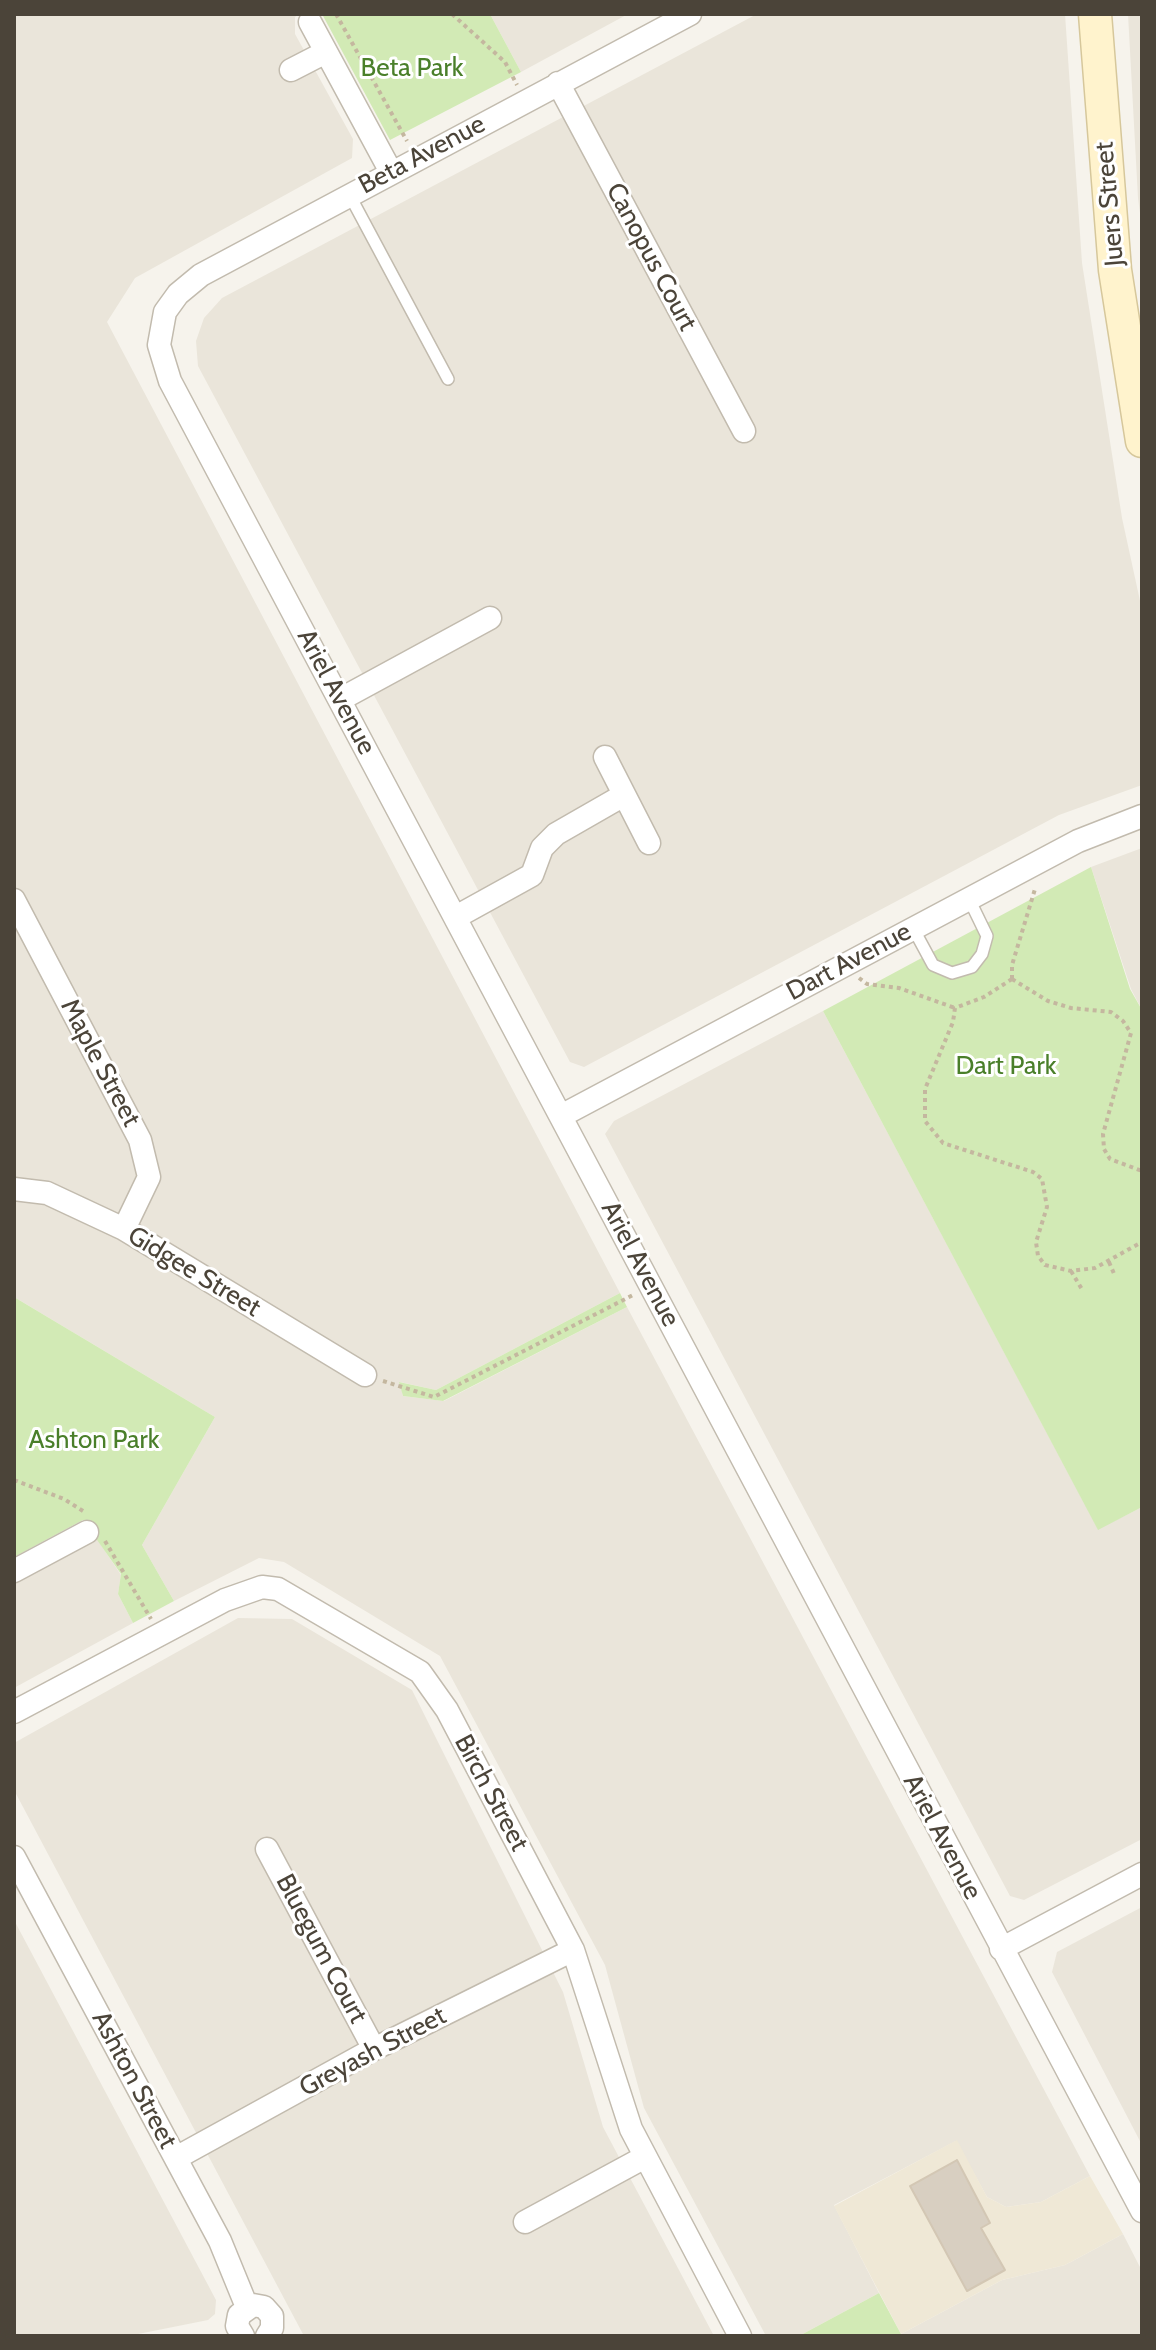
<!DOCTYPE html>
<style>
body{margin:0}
#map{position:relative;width:1156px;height:2350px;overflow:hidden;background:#f6f3ec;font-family:Cabin,sans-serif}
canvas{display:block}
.frame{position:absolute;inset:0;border:16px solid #4b4439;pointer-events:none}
</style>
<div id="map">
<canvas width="1156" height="2350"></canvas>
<div class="frame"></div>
</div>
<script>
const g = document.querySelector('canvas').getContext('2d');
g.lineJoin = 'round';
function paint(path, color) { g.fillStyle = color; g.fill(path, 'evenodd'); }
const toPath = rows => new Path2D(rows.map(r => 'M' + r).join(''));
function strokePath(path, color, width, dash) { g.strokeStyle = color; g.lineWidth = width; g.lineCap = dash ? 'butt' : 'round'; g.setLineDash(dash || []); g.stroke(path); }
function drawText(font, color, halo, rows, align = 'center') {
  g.font = font + ' Cabin,sans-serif'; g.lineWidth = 6; g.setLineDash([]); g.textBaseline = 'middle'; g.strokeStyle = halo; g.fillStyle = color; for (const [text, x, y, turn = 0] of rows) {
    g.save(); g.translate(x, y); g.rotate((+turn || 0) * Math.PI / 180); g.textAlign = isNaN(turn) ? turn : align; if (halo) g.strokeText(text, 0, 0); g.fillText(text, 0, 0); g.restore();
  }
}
paint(toPath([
 [14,14,299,14,295,17,295,34,353,139,352,158,135,278,107,322,620,1293,436,1390,400,1382,403,1396,444,1401,627,1307,1090,2176,1041,2202,1006,2207,987,2197,956,2141,834,2205,879,2293,799,2336,766,2336,644,2108,605,1965,440,1656,284,1562,259,1558,174,1601,142,1545,215,1417,14,1297],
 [490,14,628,14,521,72],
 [757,14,1065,14,1082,263,1122,518,1142,610,1142,785,1059,815,584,1067,570,1062,198,366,196,341,204,318,222,298],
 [1128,14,1142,14,1142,228,1138,198],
 [1142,848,1142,1010,1131,989,1091,867],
 [823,1011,1098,1529,1142,1507,1142,1839,1024,1900,1010,1896,605,1134,614,1121],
 [97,1539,121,1575,118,1594,133,1623,14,1688,14,1584],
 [238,1618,292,1619,412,1690,563,1992,603,2127,714,2336,304,2336,14,1790,14,1743],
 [1142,1907,1142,2145,1052,1972,1057,1952],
 [14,1920,216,2300,215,2314,208,2320,128,2336,14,2336],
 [1123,2234,1142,2271,1142,2336,901,2334,1002,2280,1065,2265]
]), '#eae5da');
paint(toPath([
 [957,2140,987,2197,1006,2207,1041,2202,1090,2176,1123,2234,1065,2265,1002,2280,901,2334,834,2206]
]), '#efe8d6');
paint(toPath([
 [322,14,490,14,521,72,390,140],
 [1091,867,1130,989,1142,1010,1142,1507,1098,1530,823,1011],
 [620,1293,627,1307,443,1401,403,1396,399,1382,436,1390],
 [14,1297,215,1417,142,1545,174,1601,133,1623,118,1594,121,1574,83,1520,14,1557],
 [879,2293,902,2336,799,2336]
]), '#d2eab5');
const building = toPath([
 [957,2160,990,2223,981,2228,1005,2270,967,2291,910,2186,957,2160]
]);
paint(building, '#d8cfc1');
strokePath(building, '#d3c7b4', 2);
const lane = toPath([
 [349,194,448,379],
 [913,928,933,965,952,973,972,967,982,954,987,936,969,899]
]);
const street = toPath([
 [690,14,201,275,178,294,165,312,159,345,170,381,1142,2211],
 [310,22,391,172],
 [291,70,326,52],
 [558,83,744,431],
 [341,699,490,618],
 [605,757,649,843],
 [14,900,140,1140,149,1177,124,1229],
 [456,917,532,875,542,848,556,834,624,795],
 [561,1116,1078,841,1142,816],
 [14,1189,47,1193,124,1229,365,1375],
 [14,1571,87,1532],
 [14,1712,225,1600,262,1587,278,1589,420,1672,447,1710,573,1950,631,2129,740,2336],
 [267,1849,374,2049],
 [14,1857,220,2241,247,2307],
 [1001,1949,1142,1874],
 [176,2158,374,2049,573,1950],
 [525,2222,645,2157],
 [243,2336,237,2326,239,2315,253,2305,264,2307,272,2316,272,2328,267,2336]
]);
const secondary = toPath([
 [1095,14,1115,270,1142,441]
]);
strokePath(lane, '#c2bbae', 14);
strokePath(street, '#c2bbae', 25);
strokePath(secondary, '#d6c79b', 35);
strokePath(toPath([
 [336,14,407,141],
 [452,14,505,62,517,85],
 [859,978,867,984,899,988,955,1008],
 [1012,979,984,997,955,1008,953,1022,925,1089,925,1121,943,1143,1033,1172,1042,1179,1047,1207,1036,1242,1038,1256,1045,1265,1071,1271,1095,1268,1142,1242],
 [1012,979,1048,1001,1071,1008,1111,1012,1123,1021,1131,1033,1103,1134,1104,1149,1110,1159,1142,1171],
 [1012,979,1012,965,1035,889],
 [1109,1262,1115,1276],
 [1071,1271,1083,1291],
 [383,1381,434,1397,635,1294],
 [14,1480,64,1499,83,1511],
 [105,1541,151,1619]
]), '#c4b79f', 4, [4, 4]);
strokePath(lane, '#fff', 11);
strokePath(street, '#fff', 22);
strokePath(secondary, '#fff3cd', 32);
drawText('26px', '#4a7f2a', '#fff', [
 ["Beta Park",412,68],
 ["Dart Park",1006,1066],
 ["Ashton Park",94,1440]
]);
drawText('26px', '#4b4439', '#fff', [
 ["Beta Avenue",422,155,-28],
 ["Juers Street",1110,204,-95],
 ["Canopus Court",651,257,62],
 ["Ariel Avenue",336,692,62],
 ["Dart Avenue",849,962,-28],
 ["Maple Street",100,1063,62],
 ["Ariel Avenue",640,1264,62],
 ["Gidgee Street",194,1272,31],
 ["Birch Street",491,1793,62],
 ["Ariel Avenue",942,1837,62],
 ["Bluegum Court",321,1949,62],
 ["Greyash Street",373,2052,-28],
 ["Ashton Street",134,2080,62]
]);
</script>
